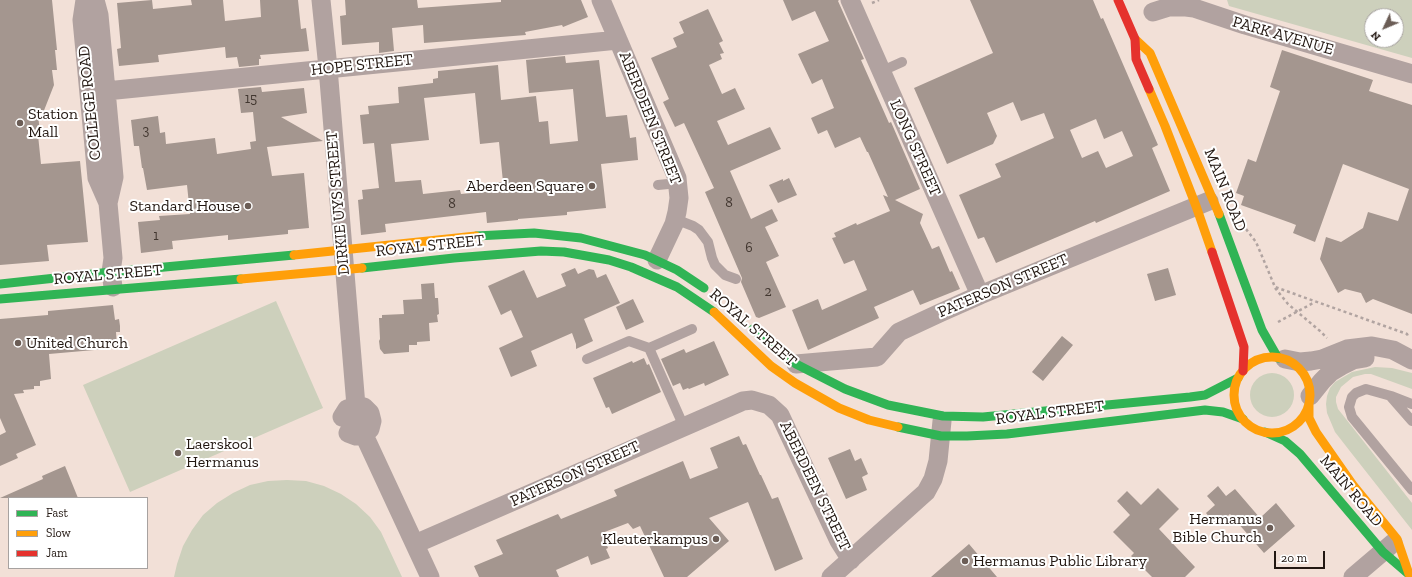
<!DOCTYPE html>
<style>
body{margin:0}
#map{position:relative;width:1412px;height:577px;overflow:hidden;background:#f2e0d7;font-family:"Zilla Slab",serif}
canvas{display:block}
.legend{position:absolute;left:8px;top:497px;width:140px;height:72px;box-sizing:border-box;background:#fff;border:1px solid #a7a2a0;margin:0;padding:5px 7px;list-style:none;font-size:12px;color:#221711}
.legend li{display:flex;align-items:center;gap:8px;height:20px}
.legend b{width:20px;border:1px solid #a7a2a0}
.north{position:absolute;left:1364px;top:8px;width:40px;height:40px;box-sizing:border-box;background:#fff;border:1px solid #a7a2a0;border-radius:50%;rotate:226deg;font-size:11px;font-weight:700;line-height:16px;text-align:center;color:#221711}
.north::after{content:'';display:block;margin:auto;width:14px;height:18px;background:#6b5d56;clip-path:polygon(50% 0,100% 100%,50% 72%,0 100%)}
.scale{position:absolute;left:1274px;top:551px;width:51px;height:18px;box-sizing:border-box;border:2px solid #221711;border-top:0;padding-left:5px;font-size:12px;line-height:14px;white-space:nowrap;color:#221711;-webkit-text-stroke:3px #fff;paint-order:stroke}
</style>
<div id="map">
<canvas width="1412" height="577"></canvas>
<ul class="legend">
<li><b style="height:5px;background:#30b455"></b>Fast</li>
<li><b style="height:5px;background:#ff9f0a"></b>Slow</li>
<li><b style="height:5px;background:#e5322d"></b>Jam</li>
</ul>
<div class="north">N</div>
<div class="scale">20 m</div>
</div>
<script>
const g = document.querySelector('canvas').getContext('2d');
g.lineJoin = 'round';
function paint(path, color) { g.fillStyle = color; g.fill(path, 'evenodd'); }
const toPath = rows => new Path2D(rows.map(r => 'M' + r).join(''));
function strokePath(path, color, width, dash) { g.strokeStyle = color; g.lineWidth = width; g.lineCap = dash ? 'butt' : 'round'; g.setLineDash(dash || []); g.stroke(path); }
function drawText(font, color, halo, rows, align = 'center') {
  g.font = font + ' "Zilla Slab",serif'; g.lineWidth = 4; g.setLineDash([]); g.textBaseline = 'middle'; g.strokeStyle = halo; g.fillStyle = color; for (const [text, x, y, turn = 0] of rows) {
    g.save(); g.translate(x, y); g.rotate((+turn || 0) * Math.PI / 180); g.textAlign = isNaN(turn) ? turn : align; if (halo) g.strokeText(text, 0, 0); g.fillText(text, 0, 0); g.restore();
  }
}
paint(toPath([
 [1227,0,1412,0,1412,58,1229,6],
 [1372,16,1396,16,1396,40,1372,40],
 [276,301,323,408,130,492,83,385],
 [1375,367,1392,368,1412,373,1412,389,1371,374,1365,374,1353,377,1341,387,1336,397,1336,402,1338,409,1342,414,1412,503,1412,530,1349,450,1335,432,1327,413,1326,404,1327,396,1330,388,1335,382,1352,372],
 '1250 395a22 22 0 1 1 44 0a22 22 0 1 1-44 0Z',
 [287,480,306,481,324,486,341,494,356,504,370,517,381,532,402,577,174,577,177,564,183,546,192,530,203,515,217,503,233,493,250,485,268,481]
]), '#cdd0bc');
paint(toPath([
 [0,0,52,0,57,50,55,50,57,70,52,70,54,85,43,113,38,113,40,135,38,135,41,164,80,161,88,242,47,245,49,261,0,265],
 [152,0,153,9,192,5,191,0,223,0,225,21,261,17,260,0,298,0,301,29,306,28,309,51,260,55,261,59,259,59,259,65,239,67,237,57,226,58,225,47,158,55,159,62,119,66,117,49,121,48,117,3],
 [345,0,417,0,418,8,501,2,501,0,581,0,588,17,563,27,562,25,525,32,526,35,424,43,423,25,392,28,394,51,379,53,379,42,342,45,340,16,346,15],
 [783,0,839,0,838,1,864,59,861,60,889,123,891,122,920,189,895,200,923,214,920,223,932,249,939,246,950,272,952,271,960,289,920,305,913,290,874,307,879,318,808,350,792,310,818,299,822,310,867,290,854,260,844,264,832,238,836,237,834,233,856,223,857,225,890,211,883,195,888,197,868,152,867,152,860,137,835,148,827,130,818,134,811,118,834,108,822,79,812,84,798,54,829,41,815,11,792,21],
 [970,0,1093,0,1101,19,1103,18,1158,145,1152,148,1170,191,1096,223,1095,221,996,263,984,237,978,239,959,195,1001,177,995,164,1054,138,1044,113,1021,121,1013,102,987,113,997,136,993,144,947,164,914,88,993,53],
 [1096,119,1104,139,1122,131,1133,156,1106,168,1098,151,1082,158,1070,130],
 [708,9,723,41,719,43,724,53,720,54,722,59,709,65,722,94,735,88,745,109,717,121,728,145,770,127,781,149,730,171,751,219,772,209,778,221,765,227,779,256,766,262,786,307,759,318,756,317,741,282,742,278,705,192,714,188,684,123,675,127,663,102,669,99,651,58,677,47,673,38,684,33,679,22],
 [1282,50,1373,80,1369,91,1412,105,1412,314,1373,299,1366,303,1361,293,1345,289,1338,293,1320,259,1326,237,1341,242,1363,228,1368,212,1398,221,1409,189,1343,164,1315,242,1293,233,1296,225,1291,223,1241,205,1244,196,1236,193,1248,159,1256,162,1280,91,1270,87],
 [565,56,566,63,599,60,606,117,627,115,630,138,636,137,638,160,601,164,606,208,567,212,567,215,518,219,518,220,487,223,486,212,385,224,386,232,361,235,358,200,363,199,362,190,379,188,374,143,363,144,360,115,369,114,368,106,399,103,398,87,433,83,433,79,438,78,438,71,498,65,501,100,536,96,539,122,548,121,550,144,578,141,573,89,529,93,526,60],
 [475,93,480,144,499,142,503,182,493,182,494,191,461,194,460,190,423,194,421,180,395,182,391,144,429,140,424,98],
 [261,87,262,92,304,88,307,113,281,117,323,141,267,147,272,176,304,173,309,228,288,230,288,234,228,240,228,235,172,241,173,249,141,253,138,222,160,220,159,216,190,214,187,185,147,190,143,168,142,168,139,146,134,146,131,120,158,116,160,133,165,132,166,144,215,138,217,154,251,149,250,142,256,141,253,112,241,113,238,89],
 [789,178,797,195,778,203,769,185,783,179,783,181],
 [575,268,578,274,589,269,594,270,597,278,606,274,620,303,584,319,593,341,576,349,576,344,572,333,531,351,537,366,511,377,499,348,523,337,511,310,501,315,488,286,524,270,537,298,566,286,561,274],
 [1168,268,1176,295,1155,301,1147,274],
 [434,283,435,298,438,298,439,314,437,315,438,322,429,323,430,341,417,342,417,345,409,345,409,352,384,354,380,349,379,341,380,339,379,318,382,318,382,315,404,314,403,300,422,299,421,284],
 [633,299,644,322,626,330,616,307],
 [113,305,115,320,119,319,120,326,120,332,116,332,117,348,49,354,51,379,40,381,40,386,34,386,34,389,23,390,24,393,14,394,36,445,16,454,18,458,0,466,0,435,6,432,0,418,0,319,48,315,48,311],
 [1062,336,1073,345,1043,381,1032,372],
 [714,341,729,375,705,386,704,383,689,389,688,388,683,390,680,383,673,386,661,359,684,349,686,353],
 [644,358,647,365,649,364,661,392,612,414,609,407,606,408,593,378,632,361,633,363],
 [739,436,743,445,746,444,760,475,761,475,772,499,778,497,803,559,775,571,748,502,709,518,729,541,687,577,664,577,640,526,633,529,628,523,602,533,608,548,606,549,610,558,591,565,588,556,556,570,559,577,479,577,474,566,503,554,496,540,558,514,561,519,617,496,614,490,683,461,690,479,718,468,710,448],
 [850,449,855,461,861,458,868,474,862,477,867,490,846,499,828,458],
 [65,466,78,498,0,498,43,479,42,476],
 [1218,486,1226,496,1235,489,1260,518,1276,503,1295,526,1264,553,1230,514,1216,526,1206,513,1215,505,1207,496],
 [1158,488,1179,509,1159,529,1195,567,1185,577,1152,577,1131,556,1134,553,1113,532,1130,515,1117,501,1127,491,1141,505],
 [969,544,997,577,931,577]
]), '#a4968f');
strokePath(toPath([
 [872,3,879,0],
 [1246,229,1256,242,1275,287,1407,334,1409,338],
 [1275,288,1288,304,1320,331,1327,338],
 [1278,322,1315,302]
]), '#b1a4a1', 2.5, [3, 3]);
strokePath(toPath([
 [882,71,902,62],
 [658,185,678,183],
 [675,219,693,226,699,230,708,242,712,258,715,265,725,275,736,279],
 [649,348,692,329],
 [587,359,629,341,649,348,684,427],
 [1391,397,1412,421],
 [1412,404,1391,396,1366,389,1356,393,1352,397,1349,407,1352,417,1412,490]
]), '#b1a2a0', 10);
strokePath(toPath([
 [85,0,82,20,97,178,108,203],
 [95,0,99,15,114,177,108,203,113,258,111,272,113,287],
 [321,0,328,68,356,406],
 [601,0,677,178,679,198,677,212,674,224,657,260],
 [850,0,980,295],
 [1153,12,1169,7,1186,7,1194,8,1245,25,1412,74],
 [106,91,618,40],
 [1285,359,1300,362,1311,361,1322,359,1347,349,1372,346,1393,350,1412,360],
 [796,364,877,357,899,332,942,312,980,295,1209,201],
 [1310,396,1322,381,1331,372,1341,366,1353,360,1365,358],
 [356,406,364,407,370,413,372,421,370,429,364,435,356,436,348,433,357,421,342,417,347,409,356,406],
 [364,435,430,577],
 [415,544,734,405,743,401,752,400,769,405,780,415,839,541,851,560],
 [831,577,926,492,933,479,938,461,942,421],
 [1353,577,1393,543]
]), '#b1a2a0', 19);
strokePath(toPath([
 [1219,214,1262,330,1278,358],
 [476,236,534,233,581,238,645,255,677,270,704,288],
 [362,268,454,258,541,251,564,252,609,260,631,267,677,287,714,312],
 [0,284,111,272,294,255],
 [0,299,241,279],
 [753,329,796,364,845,389,888,405,943,416,983,417,1190,397,1205,395,1238,378],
 [898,427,941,436,967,436,1007,434,1205,410,1223,412,1243,419],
 [1265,432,1285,441,1300,454,1383,552,1412,577]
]), '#30b455', 9);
strokePath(toPath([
 [1135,39,1150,53,1219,214],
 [1149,89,1165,126,1196,206,1212,252],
 [294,255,476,236],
 [241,279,362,268],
 [714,312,771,366,795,383,839,408,869,420,898,427],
 '1234 395a38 38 0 1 1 76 0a38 38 0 1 1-76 0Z',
 [1309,403,1309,418,1316,432,1353,485,1397,539,1409,574]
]), '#ff9f0a', 9);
strokePath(toPath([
 [1118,0,1135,39,1136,59,1149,89],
 [1212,252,1244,347,1243,371]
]), '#e5322d', 9);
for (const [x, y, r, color] of [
 [20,123,4,"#6b5d56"],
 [592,186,4,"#6b5d56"],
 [248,206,4,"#6b5d56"],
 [18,343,4,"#6b5d56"],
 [178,453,4,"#6b5d56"],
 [1270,528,4,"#6b5d56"],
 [716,539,4,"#6b5d56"],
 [965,561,4,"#6b5d56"]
]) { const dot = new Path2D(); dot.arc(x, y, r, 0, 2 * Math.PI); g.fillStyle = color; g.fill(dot); strokePath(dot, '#fff', 1.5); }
drawText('14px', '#423730', null, [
 ["15",251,99],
 ["3",146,131],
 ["8",729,203],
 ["8",452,204],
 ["1",156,236],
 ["6",749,248],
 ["2",768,292]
]);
drawText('16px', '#221711', '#fff', [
 ["PARK AVENUE",1283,36,16],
 ["HOPE STREET",362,65,-6],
 ["COLLEGE ROAD",90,103,-96],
 ["ABERDEEN STREET",650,118,68],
 ["LONG STREET",915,148,66],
 ["MAIN ROAD",1225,190,68],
 ["DIRKIE UYS STREET",338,203,-95],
 ["ROYAL STREET",430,246,-6],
 ["ROYAL STREET",108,275,-5],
 ["PATERSON STREET",1003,286,-23],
 ["ROYAL STREET",753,328,41],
 ["ROYAL STREET",1050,413,-7],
 ["PATERSON STREET",575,474,-24],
 ["ABERDEEN STREET",815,486,64],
 ["MAIN ROAD",1351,491,50]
]);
drawText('16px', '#221711', '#fff', [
 ["Station",28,114],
 ["Mall",28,132],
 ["Aberdeen Square",584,186,"right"],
 ["Standard House",240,206,"right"],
 ["United Church",26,343],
 ["Laerskool",186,444],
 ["Hermanus",186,462],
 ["Hermanus",1262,519,"right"],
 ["Bible Church",1262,537,"right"],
 ["Kleuterkampus",708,539,"right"],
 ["Hermanus Public Library",973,561]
], 'left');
</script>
